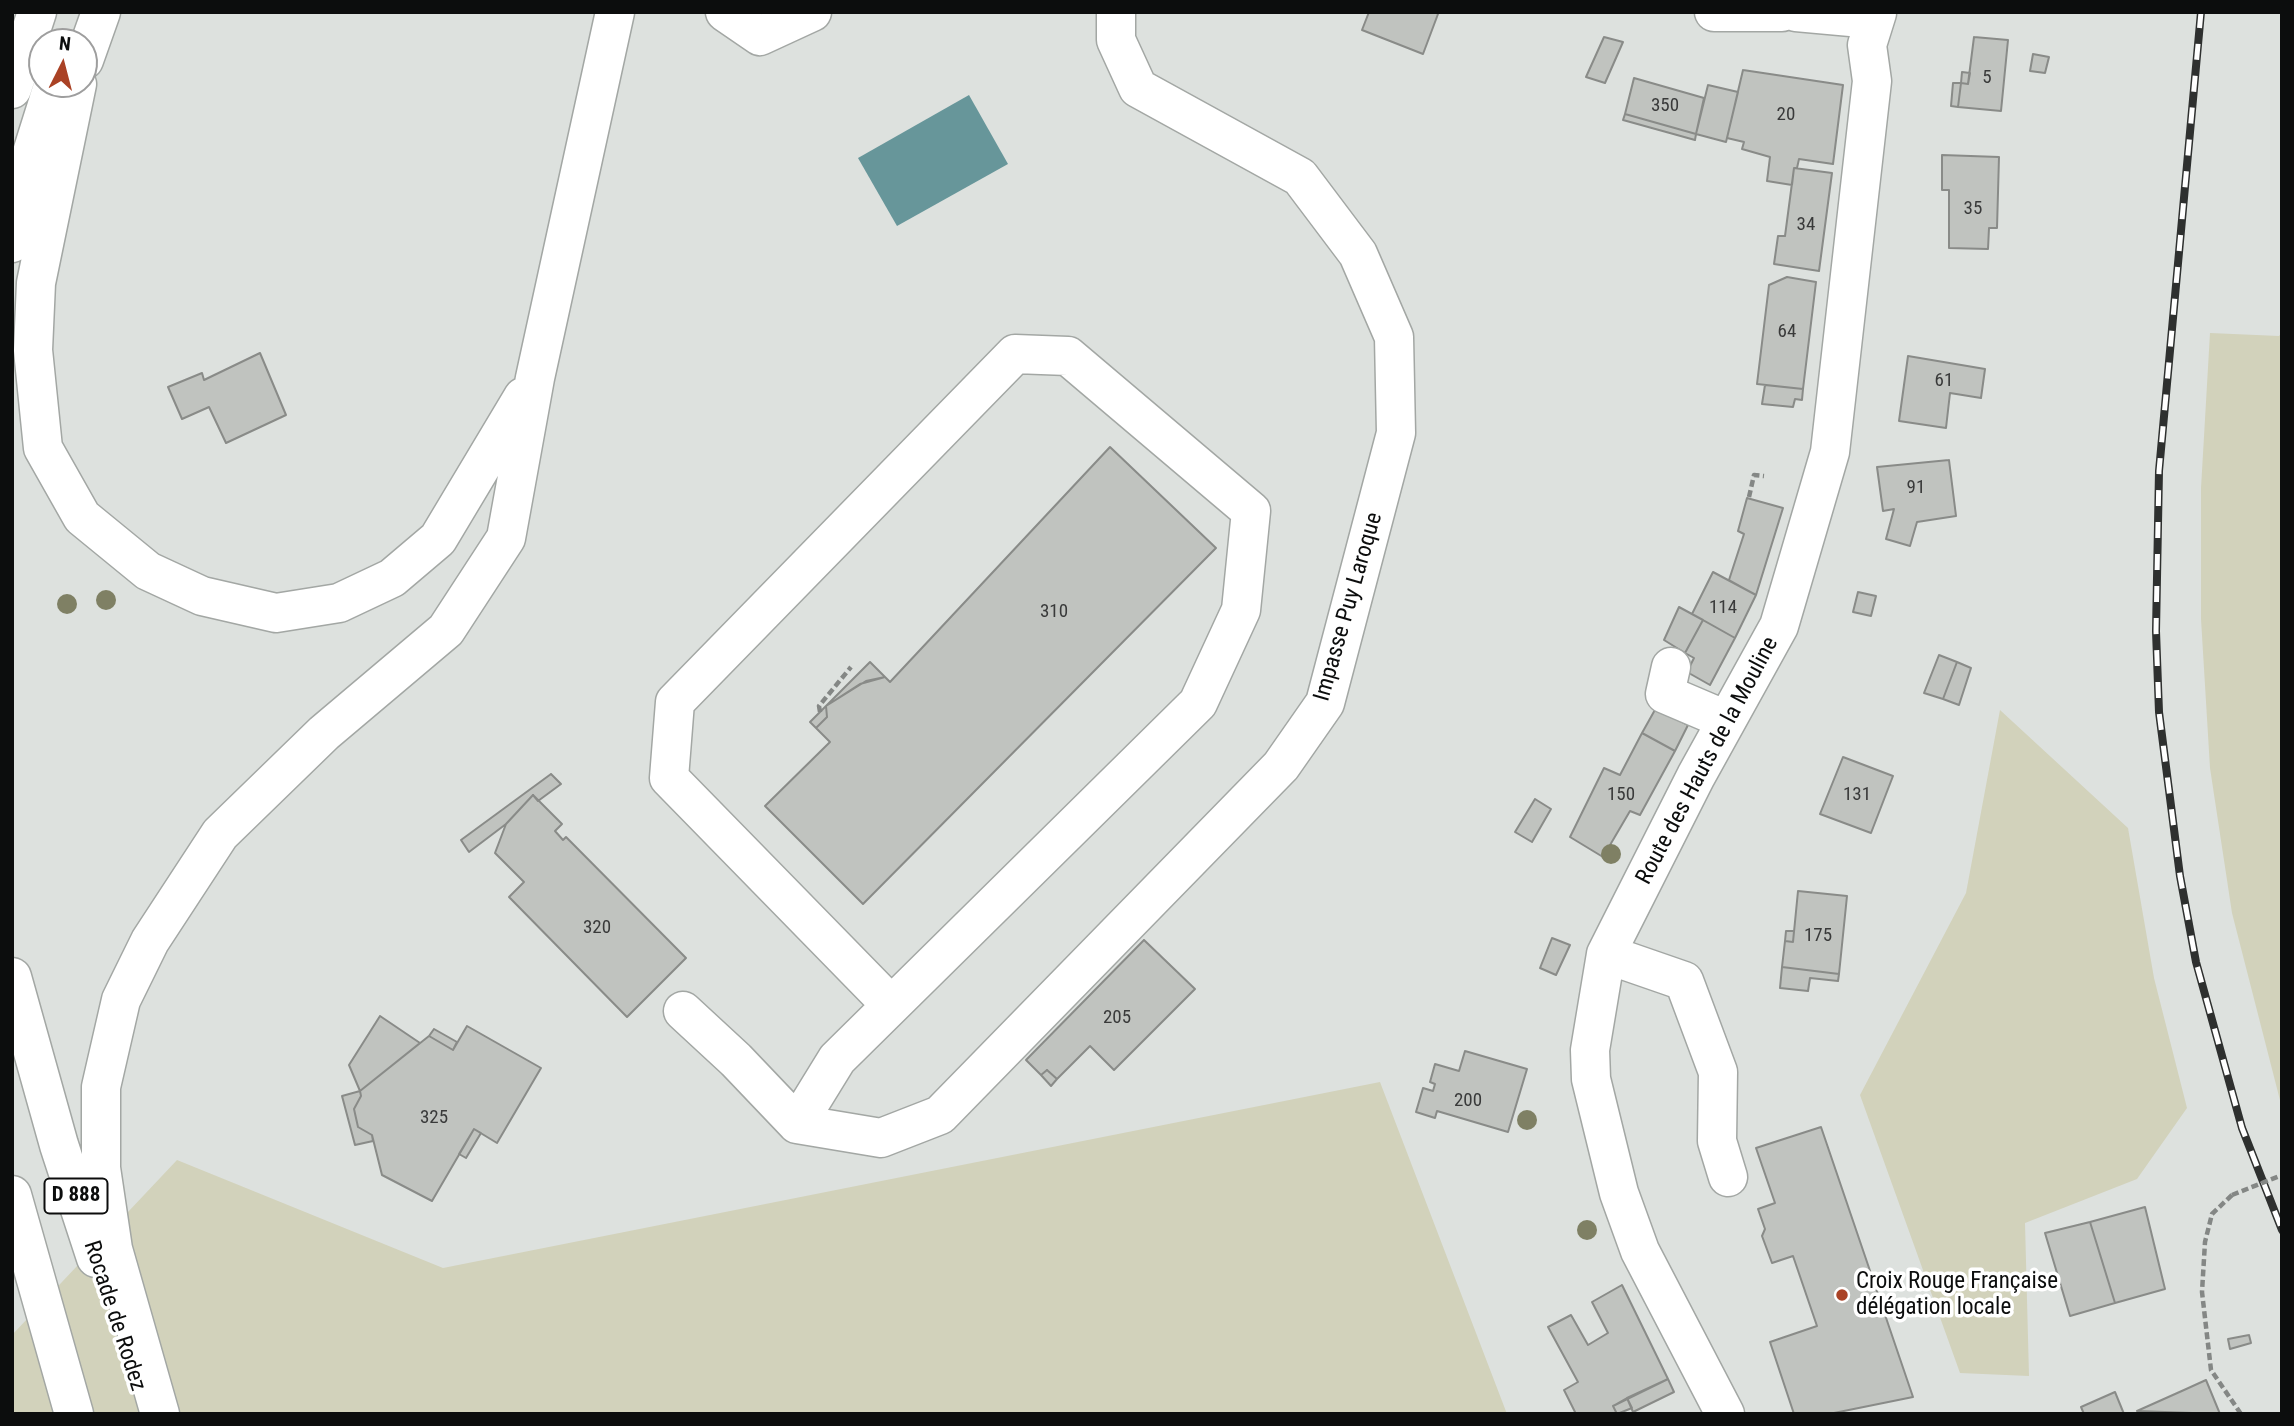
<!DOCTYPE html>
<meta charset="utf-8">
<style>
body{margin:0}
#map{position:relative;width:2294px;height:1426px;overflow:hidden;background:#dde1de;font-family:"Roboto Condensed",sans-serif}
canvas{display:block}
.frame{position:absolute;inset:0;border:14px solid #0c0d0d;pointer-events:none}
.north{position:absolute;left:28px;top:28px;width:70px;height:70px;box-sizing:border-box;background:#fff;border:2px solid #9e9e9e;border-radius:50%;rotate:6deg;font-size:19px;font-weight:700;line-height:28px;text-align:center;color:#0c0d0d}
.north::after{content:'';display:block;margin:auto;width:24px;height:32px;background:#aa4225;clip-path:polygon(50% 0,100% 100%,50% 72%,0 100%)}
</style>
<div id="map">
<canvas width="2294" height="1426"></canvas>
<div class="frame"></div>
<div class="north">N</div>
</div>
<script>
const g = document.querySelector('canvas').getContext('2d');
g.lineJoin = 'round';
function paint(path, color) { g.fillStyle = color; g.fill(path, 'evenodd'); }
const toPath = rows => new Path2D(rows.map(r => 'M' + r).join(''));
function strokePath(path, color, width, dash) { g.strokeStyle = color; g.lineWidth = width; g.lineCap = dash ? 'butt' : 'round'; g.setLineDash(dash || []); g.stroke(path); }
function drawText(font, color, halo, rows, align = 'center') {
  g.font = font + ' "Roboto Condensed",sans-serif'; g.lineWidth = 7; g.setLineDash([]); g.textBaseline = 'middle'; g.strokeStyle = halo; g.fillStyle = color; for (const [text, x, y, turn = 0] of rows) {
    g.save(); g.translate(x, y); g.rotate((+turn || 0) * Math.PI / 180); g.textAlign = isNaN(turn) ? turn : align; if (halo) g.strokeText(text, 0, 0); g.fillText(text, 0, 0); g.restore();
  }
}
paint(toPath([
 [2282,332,2282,1108,2232,913,2210,768,2201,619,2201,488,2210,333,2279,336],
 [2000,710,2128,828,2154,978,2187,1108,2137,1179,2025,1223,2029,1376,1960,1373,1860,1095,1966,893],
 [1380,1082,1507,1414,12,1414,12,1335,177,1160,443,1268]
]), '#d2d2bb');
paint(toPath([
 [969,95,1008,164,897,226,858,158]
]), '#67969a');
const building = toPath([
 [1369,12,1435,12,1438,14,1423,54,1362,30,1369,12],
 [1604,37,1623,42,1605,83,1586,77,1604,37],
 [1974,37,2008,40,2001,111,1958,107,1961,83,1968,84,1974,37],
 [2033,54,2049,57,2045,73,2030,71,2033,54],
 [1743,70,1843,85,1833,164,1799,159,1797,168,1794,168,1792,185,1767,181,1770,157,1742,149,1744,142,1727,138,1743,70],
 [1962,72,1970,73,1968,84,1961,83,1962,72],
 [1634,78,1704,98,1696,134,1625,114,1634,78],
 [1953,83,1961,83,1958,107,1951,106,1953,83],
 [1708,85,1738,92,1726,142,1696,134,1708,85],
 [1625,114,1696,134,1695,140,1623,120,1625,114],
 [1942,155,1999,157,1997,228,1989,228,1988,249,1949,248,1949,190,1942,190,1942,155],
 [1794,168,1832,173,1819,271,1774,264,1778,236,1785,236,1794,168],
 [1787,277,1816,282,1803,389,1757,384,1769,285,1787,277],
 [260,353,286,415,226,443,209,407,182,419,168,387,202,373,204,380,260,353],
 [1908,356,1985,369,1981,398,1950,393,1946,428,1899,421,1908,356],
 [1765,385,1803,389,1802,400,1795,399,1793,407,1762,404,1765,385],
 [1110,447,1216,548,863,904,765,806,830,742,816,728,827,717,826,706,866,681,885,677,890,682,1110,447],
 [1949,460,1956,516,1917,522,1910,546,1886,539,1894,509,1883,511,1877,467,1949,460],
 [1747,498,1783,508,1756,595,1729,580,1744,534,1738,531,1747,498],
 [1713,572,1756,595,1735,638,1692,614,1713,572],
 [1858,592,1876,596,1871,616,1853,612,1858,592],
 [1679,607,1703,620,1685,653,1664,640,1679,607],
 [1703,620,1735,638,1710,685,1687,672,1694,658,1685,653,1703,620],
 [1939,655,1957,662,1943,699,1924,693,1939,655],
 [870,662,885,677,860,684,826,706,870,662],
 [1957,662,1971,668,1959,705,1943,699,1957,662],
 [826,706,827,717,816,728,810,722,826,706],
 [1656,708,1688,725,1675,751,1642,733,1656,708],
 [1642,733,1675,751,1640,815,1630,811,1603,857,1570,837,1604,768,1620,775,1642,733],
 [1843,757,1893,776,1871,833,1820,814,1843,757],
 [551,774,561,784,538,801,533,795,506,824,469,852,461,840,551,774],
 [533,795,562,824,555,831,563,840,566,837,686,958,627,1017,509,897,524,882,495,853,506,824,533,795],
 [1535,799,1551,809,1532,842,1515,832,1535,799],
 [1798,891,1847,896,1839,974,1782,967,1785,941,1793,942,1798,891],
 [1786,931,1794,931,1793,942,1785,941,1786,931],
 [1552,938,1570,945,1556,975,1540,968,1552,938],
 [1144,940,1195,989,1114,1070,1090,1046,1057,1079,1047,1070,1041,1075,1026,1060,1144,940],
 [1782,967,1839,974,1838,981,1810,978,1808,991,1780,988,1782,967],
 [380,1016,420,1043,360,1091,349,1065,380,1016],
 [467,1026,541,1068,497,1143,474,1129,432,1201,382,1175,372,1135,358,1127,354,1109,361,1096,360,1091,429,1036,453,1050,467,1026],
 [434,1029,457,1042,453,1050,429,1036,434,1029],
 [1465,1051,1527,1069,1508,1132,1437,1111,1435,1118,1416,1112,1423,1088,1433,1091,1435,1084,1430,1082,1435,1064,1459,1071,1465,1051],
 [1047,1070,1057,1079,1051,1086,1041,1075,1047,1070],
 [360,1091,361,1096,354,1109,358,1127,372,1135,373,1141,355,1145,342,1096,360,1091],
 [1821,1127,1913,1397,1829,1414,1794,1414,1770,1342,1817,1326,1793,1256,1772,1263,1762,1236,1765,1229,1758,1209,1775,1203,1756,1148,1821,1127],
 [474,1129,481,1133,466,1158,459,1154,474,1129],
 [2145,1207,2165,1289,2115,1303,2090,1222,2145,1207],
 [2090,1222,2115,1303,2070,1316,2045,1233,2090,1222],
 [1622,1285,1668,1379,1613,1406,1617,1414,1576,1414,1564,1390,1578,1382,1548,1327,1571,1315,1588,1345,1608,1333,1592,1302,1622,1285],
 [2249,1335,2251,1343,2230,1349,2228,1339,2249,1335],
 [1668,1379,1674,1392,1633,1412,1627,1398,1668,1379],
 [2206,1380,2220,1414,2137,1411,2184,1390,2206,1380],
 [2115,1392,2124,1414,2084,1414,2081,1407,2115,1392],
 [1627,1398,1632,1408,1617,1414,1613,1406,1627,1398]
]);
paint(building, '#c0c3bf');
strokePath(building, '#898b88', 2);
const minor = toPath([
 [725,12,760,36,812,12],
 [1671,667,1665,694,1726,720],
 [1606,954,1684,981,1718,1072,1717,1141,1728,1177],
 [683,1011,736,1060,797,1124],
 [797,1124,837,1059,1198,703,1241,610,1251,511,1068,356,1015,354,675,702,669,778,891,1005],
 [797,1124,881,1138,940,1115,1281,766,1325,703,1396,433,1394,337,1358,254,1300,177,1138,88,1116,40,1116,12],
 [1725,1414,1640,1251,1619,1193,1591,1079,1590,1050,1606,954,1696,776,1779,626,1830,452,1872,81,1867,45,1877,13]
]);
const major = toPath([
 [1714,12,1782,12],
 [1796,12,1851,17,1854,12]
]);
const highway = toPath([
 [84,60,101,12],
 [77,84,36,283,33,350,43,448,82,517,148,571,202,596,276,613,339,603,392,578,438,539,523,397],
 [12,89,37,12],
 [12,243,31,156,53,86],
 [12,977,59,1145,96,1258],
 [12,1195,74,1414],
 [160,1414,113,1249,101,1168,101,1087,121,1000,150,941,220,834,324,733,446,630,506,538,535,378,615,12]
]);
strokePath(minor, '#a3a7a4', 41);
strokePath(major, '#a3a7a4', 41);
strokePath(highway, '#a3a7a4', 41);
strokePath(toPath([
 [1749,497,1754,475,1764,476],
 [820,712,819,706,851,667],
 [2232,1195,2212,1214,2205,1242,2202,1292,2211,1370,2241,1414]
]), '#848785', 4.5, [7, 3.5]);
strokePath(minor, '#fff', 38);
strokePath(major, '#fff', 38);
strokePath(highway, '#fff', 38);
const rail = toPath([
 [2201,12,2159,471,2156,631,2159,712,2180,876,2196,962,2242,1128,2282,1230]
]);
strokePath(rail, '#2e302f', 8);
strokePath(rail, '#fff', 5, [16]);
strokePath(toPath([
 [2232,1195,2282,1175]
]), '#848785', 4.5, [7, 3.5]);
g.fillStyle = '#7f8064';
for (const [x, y] of [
 [106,600],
 [67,604],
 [1611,854],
 [1527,1120],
 [1587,1230]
]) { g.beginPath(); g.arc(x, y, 10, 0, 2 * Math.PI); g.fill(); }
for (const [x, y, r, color] of [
 [1842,1295,7,"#aa4225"]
]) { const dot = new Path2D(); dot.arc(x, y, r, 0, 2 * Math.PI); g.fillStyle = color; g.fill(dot); strokePath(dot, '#fff', 2.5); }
drawText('19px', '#393a3a', null, [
 ["5",1987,78],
 ["350",1665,106],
 ["20",1786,115],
 ["35",1973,209],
 ["34",1806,225],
 ["64",1787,332],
 ["61",1944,381],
 ["91",1916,488],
 ["114",1723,608],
 ["310",1054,612],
 ["150",1621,795],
 ["131",1857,795],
 ["320",597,928],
 ["175",1818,936],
 ["205",1117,1018],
 ["200",1468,1101],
 ["325",434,1118]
]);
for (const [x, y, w] of [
 [76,1196,63]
]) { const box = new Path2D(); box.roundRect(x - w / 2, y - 17.5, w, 35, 5); g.fillStyle = '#fff'; g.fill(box); strokePath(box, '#0c0d0d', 2); }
drawText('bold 21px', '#0c0d0d', null, [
 ["D 888",76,1196]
]);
drawText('23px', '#0c0d0d', '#fff', [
 ["Impasse Puy Laroque",1349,607,-74],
 ["Route des Hauts de la Mouline",1708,761,-62],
 ["Rocade de Rodez",114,1316,72]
]);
drawText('23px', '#0c0d0d', '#fff', [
 ["Croix Rouge Française",1856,1282],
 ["délégation locale",1856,1308]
], 'left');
</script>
